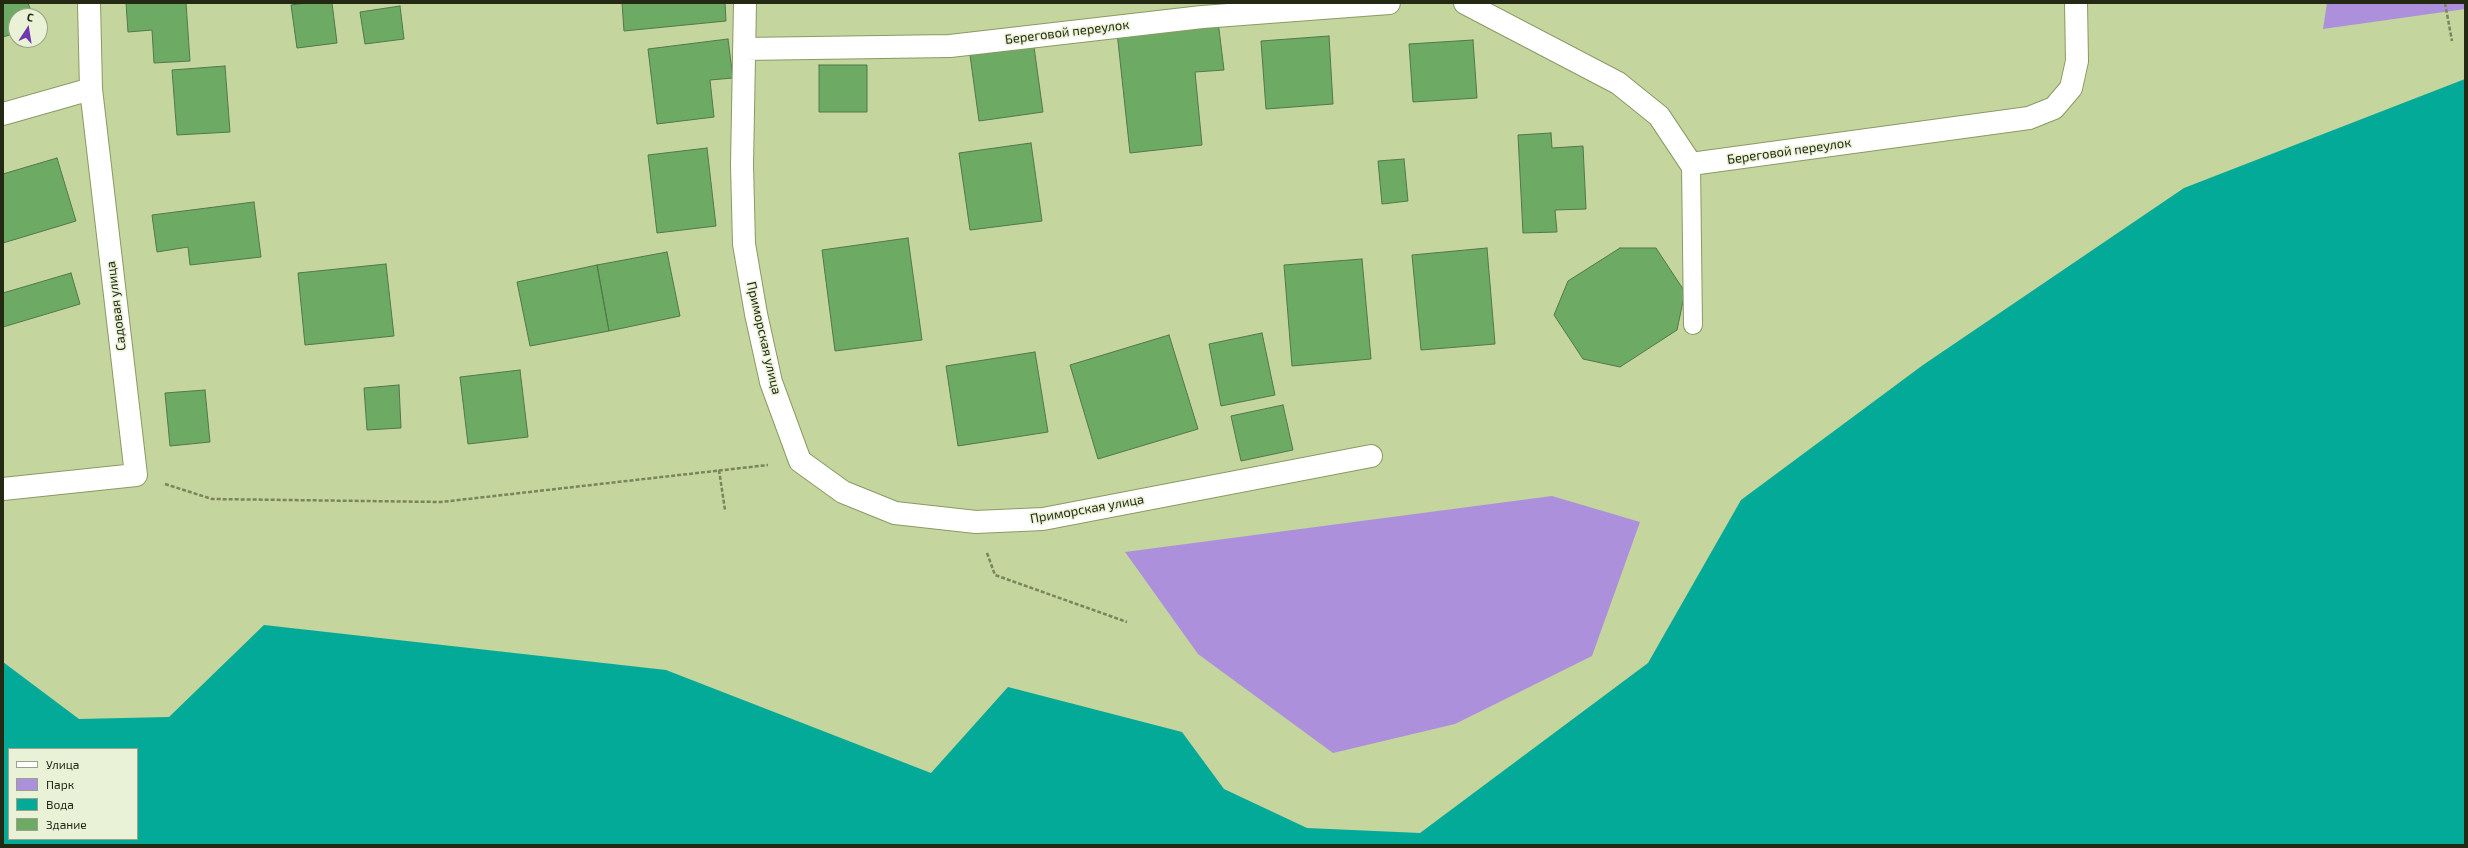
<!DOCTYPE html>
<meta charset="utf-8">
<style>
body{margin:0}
#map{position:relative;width:2468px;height:848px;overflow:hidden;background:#c4d59d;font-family:"Exo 2",sans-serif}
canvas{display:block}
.frame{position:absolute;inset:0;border:4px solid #232913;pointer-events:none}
.legend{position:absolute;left:8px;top:748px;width:130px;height:92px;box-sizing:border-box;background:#e9f2d6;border:1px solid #9aa288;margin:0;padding:5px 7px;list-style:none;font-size:12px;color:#232913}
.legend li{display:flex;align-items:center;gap:8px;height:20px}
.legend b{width:20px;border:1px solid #9aa288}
.north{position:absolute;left:8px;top:8px;width:40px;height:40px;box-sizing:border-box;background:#e9f2d6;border:1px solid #9aa288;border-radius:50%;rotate:12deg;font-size:11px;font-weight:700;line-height:16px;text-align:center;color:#232913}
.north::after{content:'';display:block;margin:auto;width:14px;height:18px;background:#7038ae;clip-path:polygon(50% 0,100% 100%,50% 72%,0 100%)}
</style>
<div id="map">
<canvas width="2468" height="848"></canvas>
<div class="frame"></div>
<ul class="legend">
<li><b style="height:5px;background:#fff"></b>Улица</li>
<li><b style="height:11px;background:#ad90dc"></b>Парк</li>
<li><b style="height:11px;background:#03aa97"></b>Вода</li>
<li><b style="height:11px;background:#6daa64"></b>Здание</li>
</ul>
<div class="north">С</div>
</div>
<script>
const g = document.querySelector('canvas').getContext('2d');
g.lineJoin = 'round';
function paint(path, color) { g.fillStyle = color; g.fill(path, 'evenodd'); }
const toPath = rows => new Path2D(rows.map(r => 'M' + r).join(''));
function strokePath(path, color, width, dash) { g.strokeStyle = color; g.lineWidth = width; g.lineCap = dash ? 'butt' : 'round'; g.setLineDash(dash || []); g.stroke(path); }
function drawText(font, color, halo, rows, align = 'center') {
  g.font = font + ' "Exo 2",sans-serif'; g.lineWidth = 3; g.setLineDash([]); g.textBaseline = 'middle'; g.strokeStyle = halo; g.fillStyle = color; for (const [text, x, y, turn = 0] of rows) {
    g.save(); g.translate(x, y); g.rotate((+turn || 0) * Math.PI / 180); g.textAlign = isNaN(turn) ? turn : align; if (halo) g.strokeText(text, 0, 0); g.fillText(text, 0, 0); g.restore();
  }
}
paint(toPath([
 [2327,3,2465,3,2465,9,2323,29],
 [1552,496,1640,522,1592,656,1455,724,1333,753,1198,654,1125,552]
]), '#ad90dc');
paint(toPath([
 [2465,79,2465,845,3,845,3,662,79,719,169,717,264,625,666,670,931,773,1008,687,1182,732,1224,789,1307,828,1420,833,1648,663,1741,500,1923,365,2184,188],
 [9,749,137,749,137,839,9,839]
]), '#03aa97');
const building = toPath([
 [3,3,28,3,33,16,16,16,16,33,3,37,3,3],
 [126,3,186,3,190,61,154,63,152,30,128,32,126,3],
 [306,3,332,3,337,43,297,48,291,5,306,3],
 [622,3,725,3,726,21,624,31,622,3],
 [400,6,404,39,365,44,360,12,400,6],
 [1218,21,1224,70,1195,72,1202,145,1130,153,1117,32,1218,21],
 [1329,36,1333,104,1266,109,1261,41,1329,36],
 [728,39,733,78,710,80,714,117,657,124,648,49,728,39],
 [1473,40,1477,98,1413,102,1409,44,1473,40],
 [1034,47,1043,112,979,121,970,55,1034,47],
 [819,65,867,65,867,112,819,112,819,65],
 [225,66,230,132,177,135,172,70,225,66],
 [1551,133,1552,148,1583,146,1586,209,1555,210,1557,232,1523,233,1518,135,1551,133],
 [1031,143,1042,221,970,230,959,153,1031,143],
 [707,148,716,226,657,233,648,155,707,148],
 [57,158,76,221,3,243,3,174,57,158],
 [1404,159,1408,201,1382,204,1378,161,1404,159],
 [254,202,261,257,190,265,188,247,157,252,152,215,254,202],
 [908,238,922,340,835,351,822,250,908,238],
 [1487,248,1495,344,1421,350,1412,255,1487,248],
 [1620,248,1656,248,1685,292,1677,330,1620,367,1583,359,1554,315,1568,281,1620,248],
 [667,252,680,316,609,331,597,265,667,252],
 [1362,259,1371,359,1292,366,1284,265,1362,259],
 [386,264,394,336,305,345,298,273,386,264],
 [597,265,609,331,530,346,517,282,597,265],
 [71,273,80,304,3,327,3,293,71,273],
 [1262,333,1275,395,1221,406,1209,344,1262,333],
 [1169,335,1198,429,1098,459,1070,365,1169,335],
 [1035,352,1048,432,958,446,946,366,1035,352],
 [520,370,528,437,468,444,460,377,520,370],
 [399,385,401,428,367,430,364,388,399,385],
 [205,390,210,442,170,446,165,393,205,390],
 [1283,405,1293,450,1241,461,1231,416,1283,405]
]);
paint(building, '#6daa64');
strokePath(building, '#52774d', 1);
const lane = toPath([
 [1691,164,1693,325]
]);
const street = toPath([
 [745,3,742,165,744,244,756,314,771,382,800,461,843,492,895,513,976,522,1043,519,1371,456],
 [1465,3,1618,83,1659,116,1691,164,2029,118,2054,108,2071,88,2077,61,2076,3],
 [744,49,950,46,1202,17,1389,3],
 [3,114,91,89],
 [3,489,136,475,91,89,89,3]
]);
strokePath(lane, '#8a9a64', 20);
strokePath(street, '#8a9a64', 24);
strokePath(toPath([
 [2445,3,2452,41],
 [719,470,725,510],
 [165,484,212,499,441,502,768,465],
 [987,553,995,575,1127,622]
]), '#79855d', 2.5, [4, 2]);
strokePath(lane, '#fff', 18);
strokePath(street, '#fff', 22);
drawText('13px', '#232913', '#e9f2d6', [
 ["Береговой переулок",1067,32,-7],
 ["Береговой переулок",1789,151,-8],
 ["Садовая улица",116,306,-97],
 ["Приморская улица",764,338,77],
 ["Приморская улица",1087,509,-10]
]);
</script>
